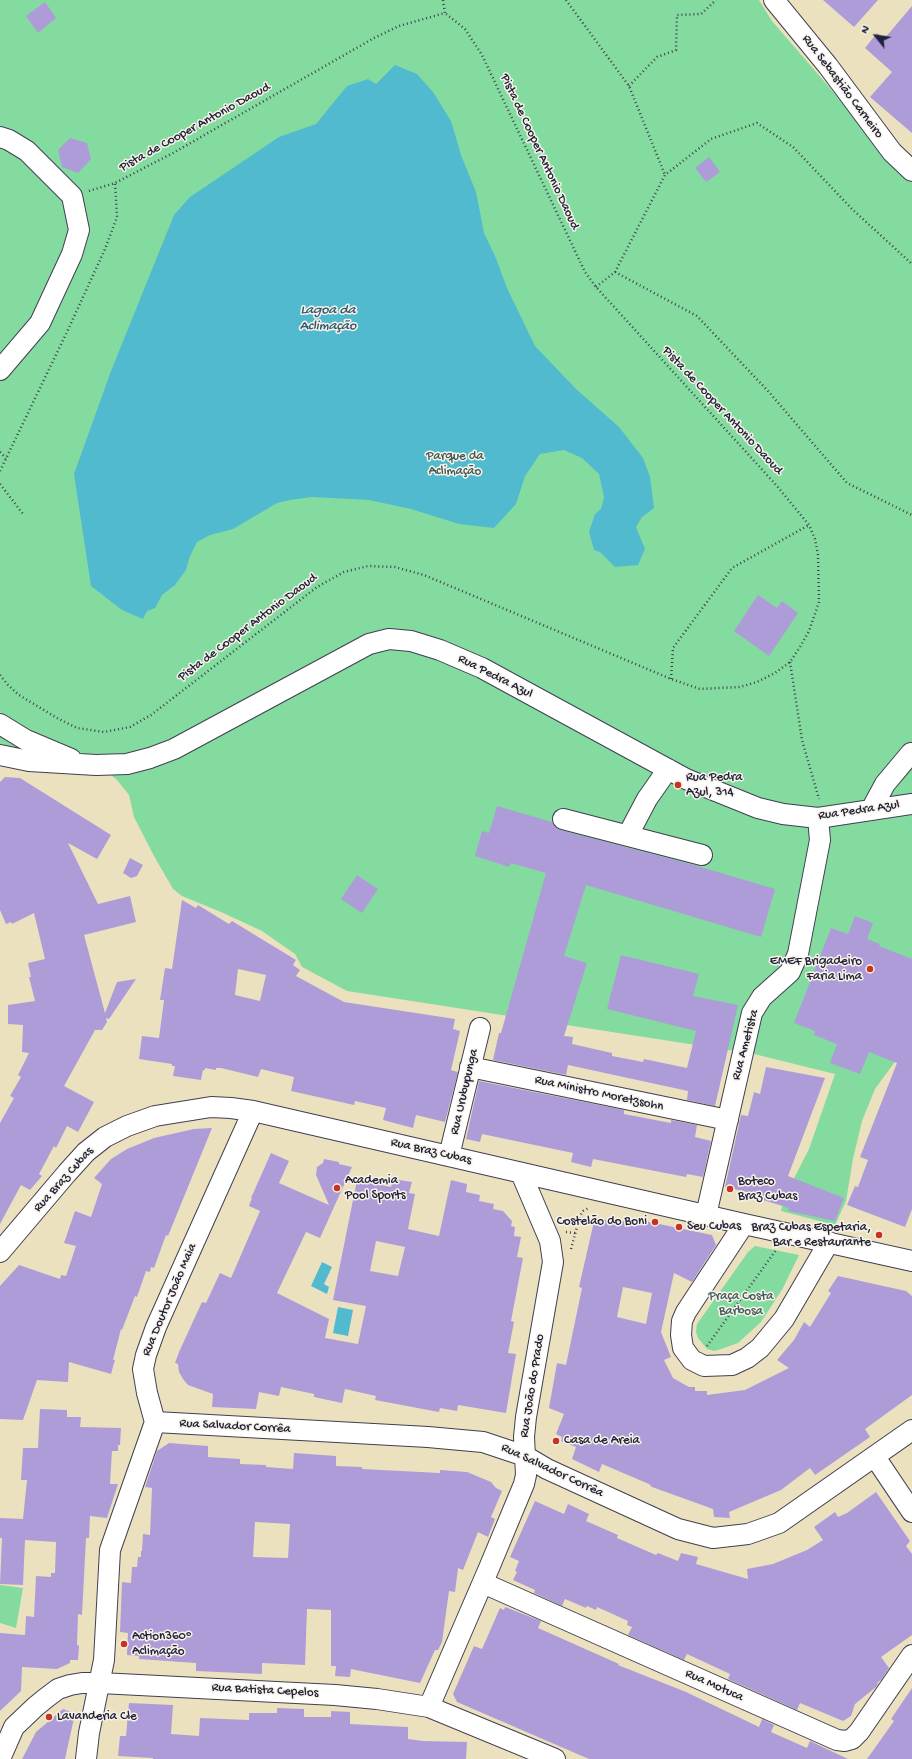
<!DOCTYPE html>
<meta charset="utf-8">
<style>
body{margin:0}
#map{position:relative;width:912px;height:1759px;overflow:hidden;background:#ece1bf;font-family:"Gochi Hand",sans-serif}
canvas{display:block}
.north{position:absolute;left:856px;top:16px;width:40px;height:40px;-webkit-text-stroke:3px #f7f3e8;paint-order:stroke;rotate:300deg;font-size:11px;font-weight:700;line-height:16px;text-align:center;color:#22223b}
.north::after{content:'';display:block;margin:auto;width:14px;height:18px;background:#22223b;clip-path:polygon(50% 0,100% 100%,50% 72%,0 100%)}
</style>
<div id="map">
<canvas width="912" height="1759"></canvas>
<div class="north">N</div>
</div>
<script>
const g = document.querySelector('canvas').getContext('2d');
g.lineJoin = 'round';
function paint(path, color) { g.fillStyle = color; g.fill(path, 'evenodd'); }
const toPath = rows => new Path2D(rows.map(r => 'M' + r).join(''));
function strokePath(path, color, width, dash) { g.strokeStyle = color; g.lineWidth = width; g.lineCap = dash ? 'butt' : 'round'; g.setLineDash(dash || []); g.stroke(path); }
function drawText(font, color, halo, rows, align = 'center') {
  g.font = font + ' "Gochi Hand",sans-serif'; g.lineWidth = 3; g.setLineDash([]); g.textBaseline = 'middle'; g.strokeStyle = halo; g.fillStyle = color; for (const [text, x, y, turn = 0] of rows) {
    g.save(); g.translate(x, y); g.rotate((+turn || 0) * Math.PI / 180); g.textAlign = isNaN(turn) ? turn : align; if (halo) g.strokeText(text, 0, 0); g.fillText(text, 0, 0); g.restore();
  }
}
paint(toPath([
 [0,0,759,0,772,21,912,183,912,1019,897,1059,875,1089,862,1121,853,1159,846,1201,835,1225,781,1211,785,1196,809,1149,835,1074,754,1054,347,991,302,967,295,954,262,931,221,912,182,896,173,889,154,856,134,817,129,795,117,780,90,758,37,745,0,712],
 [0,734,28,750,0,747],
 [755,1246,799,1255,783,1288,761,1322,738,1343,721,1349,714,1351,707,1349,698,1338,696,1332,697,1324,748,1252],
 [0,1585,23,1588,16,1628,0,1623]
]), '#83dba0');
paint(toPath([
 [395,65,417,74,433,92,451,121,461,155,476,192,484,233,495,256,507,288,535,346,576,389,619,427,643,458,650,477,654,508,642,517,636,527,645,549,638,565,615,567,600,552,594,550,589,532,595,514,601,509,604,497,599,474,582,458,564,450,540,454,525,476,516,504,494,528,459,524,411,509,369,500,312,497,290,500,277,503,233,529,210,535,197,542,190,556,186,570,175,585,162,595,155,608,147,611,143,619,122,610,91,586,74,474,111,371,174,215,190,197,279,137,316,124,347,86,368,79,376,84],
 [322,1262,332,1267,324,1284,329,1287,327,1294,311,1286],
 [338,1307,353,1310,348,1336,333,1333]
]), '#52bacf');
paint(toPath([
 [823,0,878,0,854,27],
 [45,2,56,18,38,33,26,16],
 [912,6,912,133,870,97,892,72,865,48,877,33,884,39],
 [70,138,87,143,91,159,78,173,62,167,58,150],
 [709,157,720,172,706,182,695,168],
 [758,595,777,608,782,601,798,613,769,656,734,631],
 [5,777,20,778,111,835,97,859,68,843,98,904,130,896,136,922,84,935,105,1013,117,982,136,979,109,1019,106,1018,107,1022,102,1030,95,1030,64,1086,94,1102,78,1132,67,1126,56,1148,54,1146,39,1174,42,1176,30,1190,21,1185,0,1224,0,1123,14,1098,10,1096,21,1077,18,1075,29,1053,22,1052,23,1025,8,1024,8,1005,35,1001,29,977,31,977,28,963,45,959,34,913,12,924,11,922,6,924,0,910,0,782],
 [497,806,552,822,555,827,560,830,694,865,775,889,761,937,586,885,564,956,587,963,564,1036,573,1037,572,1044,612,1053,612,1056,643,1062,644,1059,687,1068,696,1031,607,1009,621,955,699,974,693,996,738,1005,715,1106,687,1100,688,1091,568,1065,566,1075,493,1060,499,1033,501,1033,546,873,511,863,509,867,475,856,482,831,489,833],
 [130,858,143,865,137,876,131,878,123,873],
 [357,875,378,889,362,913,341,899],
 [182,900,196,908,198,905,229,924,232,921,296,960,293,965,300,970,296,976,344,1002,455,1019,453,1029,460,1031,451,1070,458,1072,445,1122,416,1115,413,1128,383,1120,386,1108,355,1101,354,1105,291,1091,294,1077,261,1069,258,1077,221,1068,216,1068,216,1070,205,1068,205,1070,203,1070,201,1080,173,1076,175,1066,172,1066,172,1064,139,1059,142,1036,159,1038,164,1000,160,1000,165,968,172,969],
 [238,969,266,975,260,1001,235,995],
 [855,916,873,923,867,939,880,944,879,946,912,959,912,1209,905,1227,847,1205,855,1186,858,1187,868,1160,860,1157,897,1063,869,1052,860,1074,830,1063,837,1044,814,1035,815,1031,794,1023,831,928,848,934],
 [766,1067,825,1078,788,1176,844,1198,835,1221,788,1211,789,1208,763,1200,765,1196,725,1187,741,1115,748,1116,754,1092,760,1094],
 [479,1081,624,1110,624,1114,671,1123,671,1120,697,1125,695,1137,711,1141,703,1177,687,1174,686,1177,593,1159,591,1167,571,1162,573,1153,482,1134,480,1142,466,1139],
 [212,1128,168,1236,166,1235,154,1268,151,1267,150,1272,146,1271,137,1297,135,1296,122,1330,121,1329,113,1360,115,1360,111,1374,69,1362,68,1382,37,1380,23,1420,0,1419,0,1286,19,1265,60,1279,61,1275,66,1276,76,1246,64,1243,75,1211,91,1217,102,1184,94,1178,111,1159,127,1149,154,1138,194,1129],
 [271,1153,289,1161,279,1183,329,1205,316,1175,317,1167,323,1163,324,1159,339,1162,339,1164,352,1167,320,1238,306,1232,277,1293,329,1319,325,1338,358,1344,366,1306,333,1300,357,1180,391,1187,393,1179,412,1182,409,1193,415,1194,408,1229,439,1236,451,1180,467,1184,466,1192,480,1195,479,1201,494,1204,493,1209,503,1211,512,1221,511,1226,515,1227,514,1236,521,1237,517,1257,523,1258,511,1321,514,1322,508,1353,516,1354,506,1413,458,1405,457,1411,440,1408,439,1412,375,1400,376,1396,345,1389,342,1403,314,1397,314,1394,281,1387,279,1396,259,1392,256,1409,212,1407,213,1394,188,1385,183,1379,179,1372,178,1364,175,1363,179,1352,202,1302,206,1303,220,1273,231,1278,260,1211,249,1206,252,1198,251,1198],
 [376,1241,405,1247,398,1276,370,1271],
 [595,1217,614,1222,615,1219,635,1224,635,1219,712,1235,716,1245,692,1282,674,1273,661,1332,671,1357,664,1360,673,1378,689,1387,695,1387,695,1391,707,1391,707,1395,745,1390,789,1368,777,1360,794,1340,804,1322,810,1327,831,1293,828,1291,838,1276,906,1291,912,1296,912,1395,865,1429,870,1437,815,1475,810,1468,781,1490,729,1512,730,1518,714,1517,713,1509,652,1487,649,1484,602,1464,599,1472,572,1459,576,1447,561,1441,562,1437,556,1434,564,1414,549,1408,557,1363,566,1365,582,1288,579,1287],
 [623,1287,652,1293,646,1324,617,1317],
 [40,1409,67,1410,67,1417,81,1417,80,1427,121,1428,120,1445,118,1445,118,1451,112,1451,110,1484,118,1484,107,1518,90,1516,89,1538,86,1538,82,1615,78,1614,77,1645,79,1646,78,1660,70,1660,70,1663,57,1669,22,1667,21,1691,0,1711,0,1633,25,1635,26,1616,34,1617,36,1576,51,1577,51,1573,55,1573,56,1542,25,1540,23,1585,0,1584,2,1538,0,1538,0,1518,23,1519,27,1480,21,1480,23,1448,38,1448],
 [169,1443,208,1446,208,1457,240,1459,240,1464,266,1465,266,1467,293,1469,294,1453,336,1456,336,1466,362,1467,362,1469,440,1473,440,1470,467,1472,491,1482,496,1488,502,1491,491,1517,495,1519,488,1537,478,1532,463,1570,458,1568,455,1592,449,1591,442,1642,438,1650,435,1650,420,1683,351,1669,350,1677,335,1676,336,1666,331,1666,331,1610,307,1609,305,1665,262,1663,262,1674,196,1671,196,1663,139,1659,139,1656,127,1655,128,1633,120,1632,122,1582,131,1583,132,1567,137,1567,138,1557,141,1557,141,1551,142,1551,143,1534,150,1535,152,1488,145,1487,157,1451],
 [255,1522,290,1524,288,1558,253,1557],
 [876,1492,910,1541,906,1546,912,1554,912,1635,881,1657,889,1668,881,1680,877,1683,878,1684,876,1687,855,1704,851,1716,843,1721,800,1703,797,1710,728,1679,730,1674,687,1654,684,1660,628,1635,632,1627,627,1625,628,1621,597,1607,596,1610,587,1606,586,1608,565,1599,562,1606,534,1593,535,1590,513,1580,517,1572,515,1571,519,1561,510,1557,535,1501,564,1514,568,1504,589,1514,586,1521,618,1535,617,1538,656,1555,658,1553,678,1561,681,1553,698,1557,696,1564,748,1579,747,1569,773,1564,807,1550,823,1540,814,1527,835,1512,838,1517,847,1513],
 [505,1607,541,1621,538,1628,619,1664,618,1665,686,1692,759,1727,762,1719,774,1725,771,1732,807,1748,810,1741,848,1759,589,1759,457,1702,453,1694,474,1646,482,1649,500,1608,504,1610],
 [912,1688,912,1759,867,1759,894,1721,891,1719],
 [129,1703,173,1705,171,1734,199,1736,200,1718,249,1720,249,1713,277,1713,277,1708,304,1709,304,1717,331,1717,331,1711,350,1712,350,1724,408,1727,408,1739,423,1741,467,1742,466,1759,153,1759,153,1758,118,1756,120,1736,126,1736],
 [63,1709,71,1712,74,1718,65,1759,22,1759,36,1732]
]), '#ae9cd9');
const minor = toPath([
 [774,0,828,66,892,152,912,171],
 [0,137,9,140,27,151,72,196,79,230,72,254,40,323,0,370],
 [0,724,26,740,71,759],
 [0,755,29,761,96,765,127,764,150,758,174,749,369,644,389,639,411,641,440,650,482,668,686,779,758,808,783,814,818,818,912,804],
 [871,810,885,784,911,753],
 [563,819,702,855],
 [628,835,647,799,668,769],
 [470,1067,728,1120],
 [449,1156,480,1028],
 [706,1215,752,1013,762,997,790,972,798,954,820,840,818,818],
 [744,1224,686,1312,682,1321,681,1335,683,1348,692,1360,704,1366,732,1365,747,1358,760,1348,784,1319,829,1242],
 [0,1252,67,1173,86,1152,105,1137,127,1126,155,1116,211,1107,231,1108,253,1111,744,1224,912,1261],
 [155,1422,428,1437,483,1442,525,1456,547,1469,678,1529,713,1538,748,1534,779,1523,912,1430],
 [875,1457,912,1512],
 [483,1583,837,1740,845,1741,852,1739,859,1732,912,1655],
 [429,1707,489,1568,524,1484,526,1475,524,1437,526,1417,553,1262,550,1241,521,1173],
 [0,1759,14,1727,35,1707,46,1698,58,1689,70,1685,82,1683,100,1683,335,1695,377,1699,429,1707,555,1759],
 [86,1759,89,1733,104,1660,110,1550,155,1422,147,1393,143,1369,146,1355,156,1327,253,1111]
]);
strokePath(minor, '#403f4f', 22);
strokePath(toPath([
 [443,0,445,13],
 [566,0,629,86,665,175],
 [629,86,657,57,676,50,677,15,701,14,716,0],
 [89,191,115,183,173,153,374,38,399,26,445,13],
 [615,272,697,316,768,391,847,483,912,515],
 [596,287,615,272,665,175,711,139,757,123,793,147,852,209,912,264],
 [0,452,6,458],
 [0,471,67,332,105,249,117,217,115,183],
 [0,484,23,514],
 [790,662,802,740,819,799],
 [0,675,8,685,19,695,57,718,77,728,104,732,130,727,151,715,317,587,344,572,368,566,395,567,424,575,671,679,700,689,740,687,757,682,775,673,790,662,800,647,809,631,819,602,818,555,815,539,809,525,777,486,596,287,585,272,482,55,465,29,445,13],
 [671,679,673,648,732,568,809,525],
 [566,1232,575,1233],
 [571,1249,580,1216,583,1211,589,1208],
 [707,1346,776,1250]
]), '#403f4f', 2.5, [1, 3]);
strokePath(minor, '#fff', 20);
for (const [x, y, r, color] of [
 [678,785,4,"#c8321e"],
 [870,969,4,"#c8321e"],
 [337,1188,4,"#c8321e"],
 [730,1189,4,"#c8321e"],
 [655,1222,4,"#c8321e"],
 [679,1227,4,"#c8321e"],
 [879,1235,4,"#c8321e"],
 [556,1441,4,"#c8321e"],
 [124,1644,4,"#c8321e"],
 [49,1717,4,"#c8321e"]
]) { const dot = new Path2D(); dot.arc(x, y, r, 0, 2 * Math.PI); g.fillStyle = color; g.fill(dot); strokePath(dot, '#f7f3e8', 1.5); }
drawText('13px', '#22223b', '#f7f3e8', [
 ["Rua Sebastião Carneiro",842,87,53],
 ["Pista de Cooper Antonio Daoud",195,128,-29],
 ["Pista de Cooper Antonio Daoud",539,152,65],
 ["Pista de Cooper Antonio Daoud",722,411,47],
 ["Pista de Cooper Antonio Daoud",248,628,-37],
 ["Rua Pedra Azul",495,677,27],
 ["Rua Pedra Azul",859,811,-8],
 ["Rua Ametista",746,1045,-75],
 ["Rua Urubupunga",465,1092,-77],
 ["Rua Ministro Moretzsohn",599,1094,12],
 ["Rua Braz Cubas",431,1152,13],
 ["Rua Braz Cubas",64,1180,-48],
 ["Rua Doutor João Maia",170,1300,-67],
 ["Rua João do Prado",533,1386,-81],
 ["Rua Salvador Corrêa",235,1427,3],
 ["Rua Salvador Corrêa",552,1471,25],
 ["Rua Motuca",714,1686,24],
 ["Rua Batista Cepelos",265,1691,3]
]);
drawText('13px', '#3f5a59', '#f7f3e8', [
 ["Parque da",455,457],
 ["Aclimação",455,472],
 ["Praça Costa",741,1297],
 ["Barbosa",741,1312]
]);
drawText('13px', '#22223b', '#f7f3e8', [
 ["Rua Pedra",686,778],
 ["Azul, 314",686,793],
 ["EMEF Brigadeiro",862,962,"right"],
 ["Faria Lima",862,977,"right"],
 ["Academia",345,1181],
 ["Pool Sports",345,1196],
 ["Boteco",738,1182],
 ["Braz Cubas",738,1197],
 ["Costelão do Boni",647,1222,"right"],
 ["Seu Cubas",687,1227],
 ["Braz Cubas Espetaria,",871,1228,"right"],
 ["Bar e Restaurante",871,1243,"right"],
 ["Casa de Areia",564,1441],
 ["Action360º",132,1637],
 ["Aclimação",132,1652],
 ["Lavanderia Cle",57,1717]
], 'left');
drawText('italic 14px', '#33576f', '#f7f3e8', [
 ["Lagoa da",328,311],
 ["Aclimação",328,327]
]);
</script>
